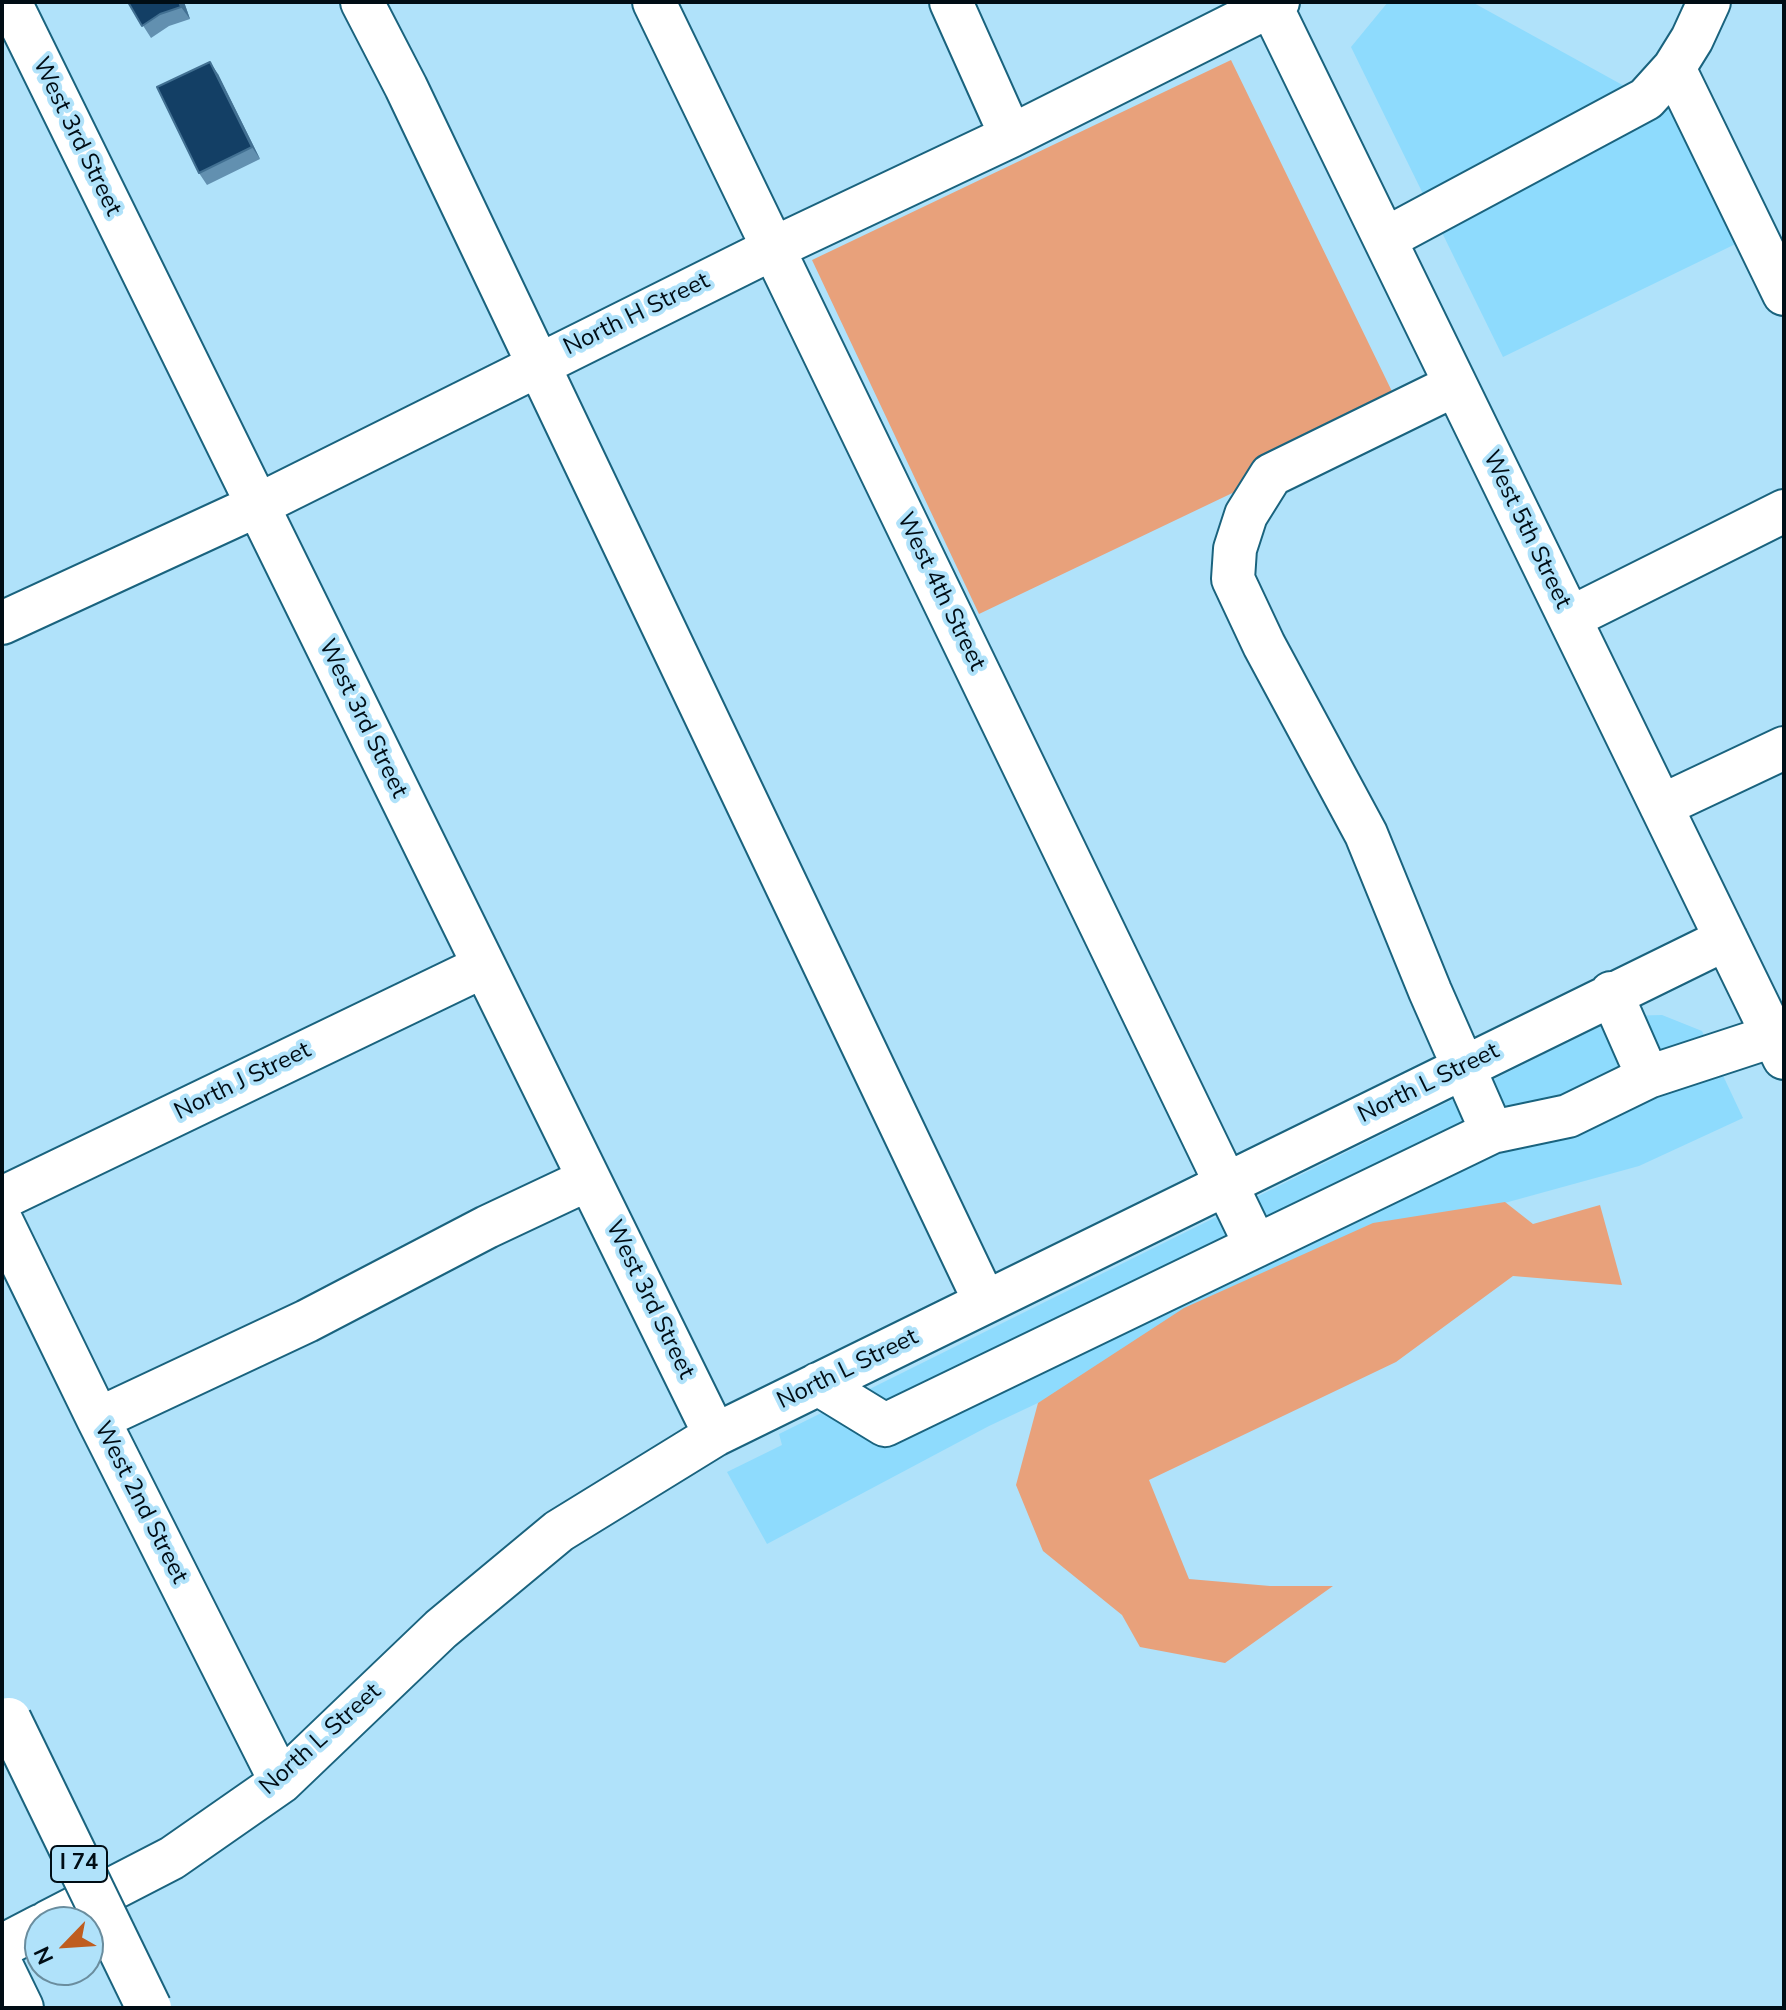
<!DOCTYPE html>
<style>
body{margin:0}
#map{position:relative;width:1786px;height:2010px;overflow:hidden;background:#b0e2fa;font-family:"Nunito Sans",sans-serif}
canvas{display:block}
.frame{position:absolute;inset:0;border:4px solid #000d15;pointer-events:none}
.north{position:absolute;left:24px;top:1906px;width:80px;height:80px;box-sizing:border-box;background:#b0e2fa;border:2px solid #6a8d9e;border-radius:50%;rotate:245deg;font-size:22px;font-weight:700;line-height:32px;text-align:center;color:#000d15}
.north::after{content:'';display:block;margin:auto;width:28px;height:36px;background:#bf5d1f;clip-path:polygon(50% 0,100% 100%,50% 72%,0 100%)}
</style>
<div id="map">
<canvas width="1786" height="2010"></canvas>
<div class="frame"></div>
<div class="north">N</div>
</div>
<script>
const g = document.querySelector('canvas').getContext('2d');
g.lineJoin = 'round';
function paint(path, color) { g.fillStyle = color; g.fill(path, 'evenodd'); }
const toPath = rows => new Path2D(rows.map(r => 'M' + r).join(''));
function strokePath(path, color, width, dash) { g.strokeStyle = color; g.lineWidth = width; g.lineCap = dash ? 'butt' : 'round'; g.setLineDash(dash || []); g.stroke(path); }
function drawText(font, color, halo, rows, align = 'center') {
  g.font = font + ' "Nunito Sans",sans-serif'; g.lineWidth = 8; g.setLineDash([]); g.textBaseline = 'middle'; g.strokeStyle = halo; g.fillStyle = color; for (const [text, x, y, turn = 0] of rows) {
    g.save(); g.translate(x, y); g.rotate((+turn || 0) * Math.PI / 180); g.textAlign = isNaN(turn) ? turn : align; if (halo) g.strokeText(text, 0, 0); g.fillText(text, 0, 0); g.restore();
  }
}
paint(toPath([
 [1388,2,1472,2,1646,98,1674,68,1754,235,1503,357,1351,47],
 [1662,1015,1702,1031,1743,1118,1639,1166,1403,1231,989,1426,767,1544,727,1472,782,1445,779,1434,1621,1016]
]), '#8edbfd');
paint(toPath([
 [1231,60,1402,412,979,614,812,260],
 [1505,1202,1533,1224,1600,1205,1622,1285,1513,1276,1396,1362,1149,1480,1189,1579,1270,1586,1333,1586,1225,1663,1140,1647,1122,1615,1043,1551,1016,1485,1038,1403,1184,1308,1373,1223]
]), '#e8a17b');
const minor = toPath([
 [10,2,715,1435],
 [362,2,406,87,985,1302],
 [654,2,1256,1246],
 [951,2,1011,136],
 [1269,2,1784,1058],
 [1674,68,1784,294],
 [1385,239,1646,99,1674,68,1692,39,1709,2],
 [1455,385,1271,475,1246,515,1235,549,1233,579,1264,645,1366,834,1430,991,1492,1132],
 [1570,618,1784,511],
 [2,623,256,506,774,248,1011,136,1278,2],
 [1661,806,1784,748],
 [1611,993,1648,1077,1773,1036],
 [2,1198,484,966],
 [2,1222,98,1419,281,1782],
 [818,1384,885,1425,1492,1132,1568,1116,1648,1077],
 [98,1419,307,1321,487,1227,589,1179],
 [48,1922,172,1858,281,1782,441,1629,559,1531,715,1435,1726,939],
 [2,1946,40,1926]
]);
const highway = toPath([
 [2,1969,21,2008]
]);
strokePath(minor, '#1a637e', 46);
strokePath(highway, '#1a637e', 48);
strokePath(minor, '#fff', 42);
strokePath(highway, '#fff', 44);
const highwayBridge = toPath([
 [9,1720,149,2008]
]);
strokePath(highwayBridge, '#1a637e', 48, []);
strokePath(highwayBridge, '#fff', 44);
paint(toPath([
 [128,2,184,2,190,19,169,26,151,38],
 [218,74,260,159,207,185,199,173]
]), '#6290b0');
paint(toPath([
 [179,2,184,2,190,19,181,7],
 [210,62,218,74,260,159,252,147]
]), '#427092');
const building = toPath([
 [128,2,179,2,181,7,160,14,142,26,128,2],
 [210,62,252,147,199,173,157,87,210,62]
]);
paint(building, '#133f65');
strokePath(building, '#427092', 2);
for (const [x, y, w] of [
 [79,1864,56]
]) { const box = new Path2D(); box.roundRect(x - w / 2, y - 18, w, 36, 6); g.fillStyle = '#b0e2fa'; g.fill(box); strokePath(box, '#000d15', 2); }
drawText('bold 22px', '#000d15', null, [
 ["I 74",79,1864]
]);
drawText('24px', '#000d15', '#b0e2fa', [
 ["West 3rd Street",76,137,64],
 ["North H Street",637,315,-26],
 ["West 5th Street",1526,530,64],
 ["West 4th Street",940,592,64],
 ["West 3rd Street",362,719,64],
 ["North J Street",243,1082,-26],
 ["North L Street",1429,1084,-26],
 ["West 3rd Street",649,1300,64],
 ["North L Street",848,1370,-26],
 ["West 2nd Street",140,1503,63],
 ["North L Street",321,1740,-42]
]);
</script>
